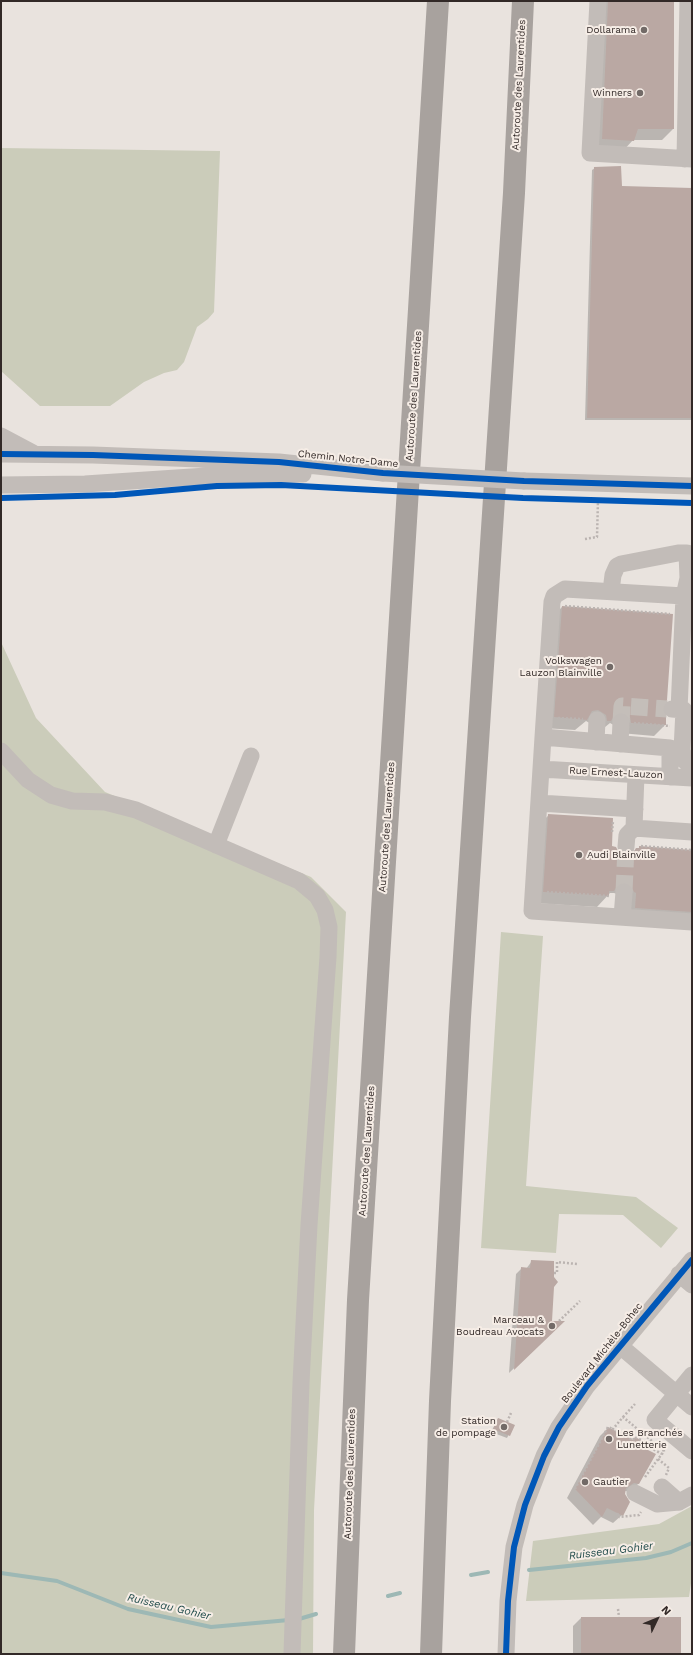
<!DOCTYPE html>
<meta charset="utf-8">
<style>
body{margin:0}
#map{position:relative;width:693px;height:1655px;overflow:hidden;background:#e9e3de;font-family:"Work Sans",sans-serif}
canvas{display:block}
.frame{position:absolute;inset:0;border:2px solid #322927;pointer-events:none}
.north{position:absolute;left:637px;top:1599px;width:40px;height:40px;-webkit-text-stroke:3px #f6ede6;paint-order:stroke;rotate:47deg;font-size:11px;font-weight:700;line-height:16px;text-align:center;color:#322927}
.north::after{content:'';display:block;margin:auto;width:14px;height:18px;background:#322927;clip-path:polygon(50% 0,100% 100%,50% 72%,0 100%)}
</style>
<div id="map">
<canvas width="693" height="1655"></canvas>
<div class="frame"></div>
<div class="north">N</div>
</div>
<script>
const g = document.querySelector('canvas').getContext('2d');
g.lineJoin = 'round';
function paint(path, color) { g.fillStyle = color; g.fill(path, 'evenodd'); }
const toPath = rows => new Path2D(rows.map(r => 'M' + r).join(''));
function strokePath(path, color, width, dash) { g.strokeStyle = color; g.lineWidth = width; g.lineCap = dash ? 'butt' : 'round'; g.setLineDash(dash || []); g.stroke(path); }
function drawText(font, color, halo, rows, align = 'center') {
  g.font = font + ' "Work Sans",sans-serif'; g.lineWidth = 4; g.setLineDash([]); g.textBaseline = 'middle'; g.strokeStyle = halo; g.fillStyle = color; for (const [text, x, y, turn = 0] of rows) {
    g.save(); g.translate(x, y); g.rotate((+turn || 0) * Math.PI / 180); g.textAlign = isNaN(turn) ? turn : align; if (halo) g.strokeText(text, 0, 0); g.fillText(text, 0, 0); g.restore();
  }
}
paint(toPath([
 [1,148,220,151,214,312,208,319,197,327,184,362,177,370,164,373,144,382,110,406,40,406,1,371],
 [1,642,36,718,105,792,311,877,346,912,314,1510,313,1654,1,1654],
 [501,932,543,936,526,1186,636,1197,678,1228,661,1248,623,1215,559,1214,556,1253,481,1248],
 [692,1506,692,1576,689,1597,526,1601,533,1541,659,1524]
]), '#cbccba');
paint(toPath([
 [602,1,673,1,673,129,662,140,633,140,622,152,591,150],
 [595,168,621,187,692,189,692,420,585,420,592,170],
 [562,607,661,708,665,725,654,736,620,733,619,728,610,723,599,732,595,726,586,721,575,730,544,728,551,618],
 [549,815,611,847,619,856,625,858,628,857,640,847,692,851,692,928,625,919,619,895,614,893,610,893,597,907,533,903,537,826],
 [532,1261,553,1286,551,1322,562,1322,509,1373,516,1274,522,1268,526,1269],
 [498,1419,513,1426,507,1438,491,1432],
 [608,1428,641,1447,639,1483,630,1492,625,1491,622,1515,613,1523,601,1517,593,1525,567,1498,600,1436],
 [581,1618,680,1654,573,1654,573,1626]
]), '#0003');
strokePath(toPath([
 [529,1570,646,1558,671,1552,692,1543],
 [1,1573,57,1581,128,1609,211,1627,289,1620],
 [471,1575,488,1572],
 [388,1596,400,1593],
 [299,1619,316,1614]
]), '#9db8b5', 4);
paint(toPath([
 [608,1,674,1,674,129,638,129,634,141,602,139],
 [621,166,622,186,692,188,692,418,587,418,594,167],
 [562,606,673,614,667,700,662,709,666,717,666,725,631,723,630,717,622,712,616,713,611,721,607,721,606,715,598,710,592,711,587,720,554,717],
 [548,814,613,818,612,846,616,847,620,855,625,857,631,856,636,848,639,848,639,846,692,850,692,912,635,908,636,893,634,892,630,884,625,882,619,883,614,891,609,891,609,896,543,892],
 [531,1260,554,1261,554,1277,558,1282,554,1287,552,1321,565,1321,514,1370,521,1267,530,1268],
 [498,1418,515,1425,510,1436,493,1429],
 [608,1427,633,1440,635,1437,645,1442,642,1447,656,1454,639,1484,634,1483,626,1488,625,1494,630,1502,623,1516,607,1508,602,1517,575,1489],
 [581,1617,681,1617,681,1654,581,1654]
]), '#baa8a3');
strokePath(toPath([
 [621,722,622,706,667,709],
 [624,892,626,847]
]), '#c4beb9', 17, [17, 8]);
strokePath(toPath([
 [585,539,597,537,598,500],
 [565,606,670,614],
 [558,718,583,719],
 [634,723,670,726],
 [612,832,613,821],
 [641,846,692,850],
 [547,892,609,896],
 [554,1273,557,1273,557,1262,577,1264],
 [559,1321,580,1301],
 [623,1417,635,1404],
 [507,1422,511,1413],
 [658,1459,669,1468,666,1475],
 [645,1477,658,1459,662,1454,664,1451,623,1417,613,1429,633,1440,635,1437,645,1442,644,1444,662,1454],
 [575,1489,608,1427,613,1429],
 [618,1513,617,1516,619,1517,639,1515,641,1512],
 [618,1609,619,1617]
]), '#bbb4b1', 2.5, [2, 2]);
strokePath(toPath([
 [598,1,590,153,692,159],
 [685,159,688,1],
 [1,436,33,453],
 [1,454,93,455,279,462,383,473],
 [524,481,692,486],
 [1,485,85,484,222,475,303,474],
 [611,591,613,575,617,566,621,564,678,553,687,553,688,578,684,596],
 [672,709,684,710,682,750,685,761,692,767],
 [543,737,552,602,554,596,565,589,684,596,679,710],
 [596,742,597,720],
 [620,744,621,722],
 [1,751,28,780,51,795,72,801,105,802,136,810,299,881,317,896,325,910,329,927,328,957,309,1225,301,1383,292,1654],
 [541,769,692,778],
 [636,775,634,828,692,832],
 [670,777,670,748,543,737,532,911,692,922],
 [539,803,635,809],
 [216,845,251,756],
 [626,847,627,835,634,828],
 [622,917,624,892],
 [679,1274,692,1285],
 [619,1345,692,1407],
 [692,1375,655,1420,692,1451],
 [662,1487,679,1502,692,1495],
 [635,1493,657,1504,679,1502],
 [506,1654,508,1601,514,1547,525,1505,544,1456,559,1427,587,1386,692,1260]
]), '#c2bcb8', 17);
strokePath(toPath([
 [344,1654,358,1300,438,1],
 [431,1654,440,1401,460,1017,514,193,523,1]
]), '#a8a29e', 22);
strokePath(toPath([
 [383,473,524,481]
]), '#c2bcb8', 17);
strokePath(toPath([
 [1,454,93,455,279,462,383,473,524,481,692,486],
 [1,498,115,495,217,486,281,485,523,498,692,503],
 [506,1654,508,1601,514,1547,525,1505,544,1456,559,1427,587,1386,692,1260]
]), '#0057b8', 6);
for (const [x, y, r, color] of [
 [644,30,4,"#726a67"],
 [640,93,4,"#726a67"],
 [610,667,4,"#726a67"],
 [579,855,4,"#726a67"],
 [552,1326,4,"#726a67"],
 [504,1427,4,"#726a67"],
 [609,1439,4,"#726a67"],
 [585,1482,4,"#726a67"]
]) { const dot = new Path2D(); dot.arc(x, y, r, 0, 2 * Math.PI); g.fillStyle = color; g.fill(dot); strokePath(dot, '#f6ede6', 1.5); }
drawText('10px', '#322927', '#f6ede6', [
 ["Dollarama",636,30],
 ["Winners",632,93],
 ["Volkswagen",602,661],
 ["Lauzon Blainville",602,673],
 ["Audi Blainville",587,855,"left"],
 ["Marceau &",544,1320],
 ["Boudreau Avocats",544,1332],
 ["Station",496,1421],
 ["de pompage",496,1433],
 ["Les Branchés",617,1433,"left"],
 ["Lunetterie",617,1445,"left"],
 ["Gautier",593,1482,"left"]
], 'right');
drawText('10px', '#322927', '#f6ede6', [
 ["Autoroute des Laurentides",519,85,-87],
 ["Autoroute des Laurentides",414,396,-86],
 ["Chemin Notre-Dame",348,459,6],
 ["Rue Ernest-Lauzon",616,773,3],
 ["Autoroute des Laurentides",387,827,-86],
 ["Autoroute des Laurentides",367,1151,-86],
 ["Boulevard Michèle-Bohec",602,1353,-52],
 ["Autoroute des Laurentides",350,1474,-88]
]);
drawText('italic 11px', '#224d4c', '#f6ede6', [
 ["Ruisseau Gohier",611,1551,-7],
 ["Ruisseau Gohier",169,1607,13]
]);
</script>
